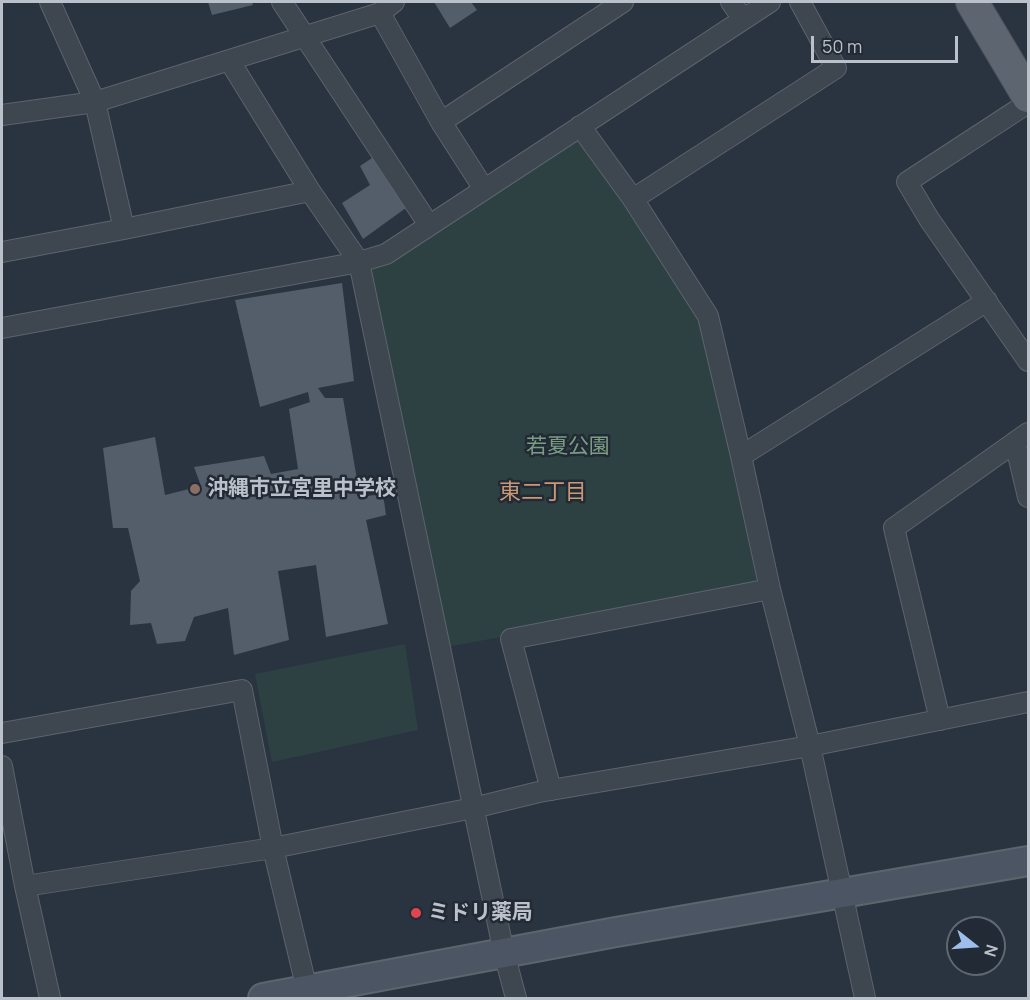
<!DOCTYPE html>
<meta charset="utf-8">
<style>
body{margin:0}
#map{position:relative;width:1030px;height:1000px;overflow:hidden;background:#2a3440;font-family:Manrope,sans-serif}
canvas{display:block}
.frame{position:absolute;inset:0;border:3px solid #bbc1ca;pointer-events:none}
.north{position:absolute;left:946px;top:916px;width:60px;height:60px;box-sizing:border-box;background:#222b35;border:2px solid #5f6771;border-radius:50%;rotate:107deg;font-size:16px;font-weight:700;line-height:24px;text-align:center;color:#bbc1ca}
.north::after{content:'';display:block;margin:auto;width:21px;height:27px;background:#9dbeed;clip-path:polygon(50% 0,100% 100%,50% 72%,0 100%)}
.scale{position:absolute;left:811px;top:36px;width:147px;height:27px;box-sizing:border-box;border:3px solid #bbc1ca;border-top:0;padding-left:8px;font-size:18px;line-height:21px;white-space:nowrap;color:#bbc1ca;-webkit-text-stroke:4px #222b35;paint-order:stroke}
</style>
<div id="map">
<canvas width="1030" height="1000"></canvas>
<div class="frame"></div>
<div class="north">N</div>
<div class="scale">50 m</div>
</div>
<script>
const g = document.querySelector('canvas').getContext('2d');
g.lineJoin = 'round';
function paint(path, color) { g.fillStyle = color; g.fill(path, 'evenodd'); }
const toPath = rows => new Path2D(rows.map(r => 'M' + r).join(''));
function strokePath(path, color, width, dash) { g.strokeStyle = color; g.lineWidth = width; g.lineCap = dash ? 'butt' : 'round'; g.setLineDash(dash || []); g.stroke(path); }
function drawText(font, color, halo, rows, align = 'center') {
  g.font = font + ' Manrope,"Noto Sans JP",sans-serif'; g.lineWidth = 5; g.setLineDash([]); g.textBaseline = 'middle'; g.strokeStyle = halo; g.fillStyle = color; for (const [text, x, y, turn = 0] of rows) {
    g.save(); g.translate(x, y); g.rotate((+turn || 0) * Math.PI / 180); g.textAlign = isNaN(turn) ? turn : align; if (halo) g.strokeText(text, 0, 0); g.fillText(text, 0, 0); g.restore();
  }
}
paint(toPath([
 [580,126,708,316,770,589,440,648,359,262],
 [405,644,418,730,272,762,255,674]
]), '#2d4142');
paint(toPath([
 [208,2,252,2,253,5,212,15],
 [434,2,471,2,477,10,450,28],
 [375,156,410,205,363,239,342,203,370,185,360,166],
 [342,283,354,381,318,388,325,398,343,398,360,497,383,494,386,515,366,520,388,624,326,637,316,565,278,571,289,640,234,655,228,608,194,617,185,641,157,644,151,623,130,625,131,591,140,581,128,528,113,528,103,448,155,437,165,495,201,486,194,467,264,456,271,474,298,469,289,409,310,402,308,392,260,407,235,300]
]), '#545d6a');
const street = toPath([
 [50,2,95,102,380,13,441,122,623,2],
 [282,2,429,225],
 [731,2,743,19],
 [800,2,836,68,633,199,708,316,741,456,770,589,810,746,865,998],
 [380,13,394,2],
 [1028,103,907,182,929,219,1028,361],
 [2,115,95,102,124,229,2,252],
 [441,122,484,189],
 [580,126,633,199],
 [310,191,359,262,504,953,516,998],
 [124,229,310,191,229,60],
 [2,328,359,262,386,254,770,2],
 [1015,442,1028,497],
 [741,456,987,301],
 [940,720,894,528,1028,433],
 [2,733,242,690,273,848,309,998],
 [2,766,25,886,50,998],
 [551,790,511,639,770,589],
 [25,886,273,848,473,808,539,792,810,746,1028,702]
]);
const secondary = toPath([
 [263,998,616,932,1028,861]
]);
const primary = toPath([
 [972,2,1028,96]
]);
strokePath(street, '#5c646d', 22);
strokePath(secondary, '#5c646d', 32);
strokePath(primary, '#484f59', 34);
strokePath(street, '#3e4650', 20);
strokePath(secondary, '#4c5563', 28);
strokePath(primary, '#5c6570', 32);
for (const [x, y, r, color] of [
 [195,489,6,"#8d6e63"],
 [416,913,6,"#e0444e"]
]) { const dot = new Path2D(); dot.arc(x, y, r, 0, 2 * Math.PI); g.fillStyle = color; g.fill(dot); strokePath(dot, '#222b35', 2); }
drawText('21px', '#7c9d83', '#222b35', [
 ["若夏公園",568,447]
]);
drawText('bold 21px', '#bbc1ca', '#222b35', [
 ["沖縄市立宮里中学校",207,489],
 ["ミドリ薬局",428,913]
], 'left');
drawText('22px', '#cb9875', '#222b35', [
 ["東二丁目",543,493]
]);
</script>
